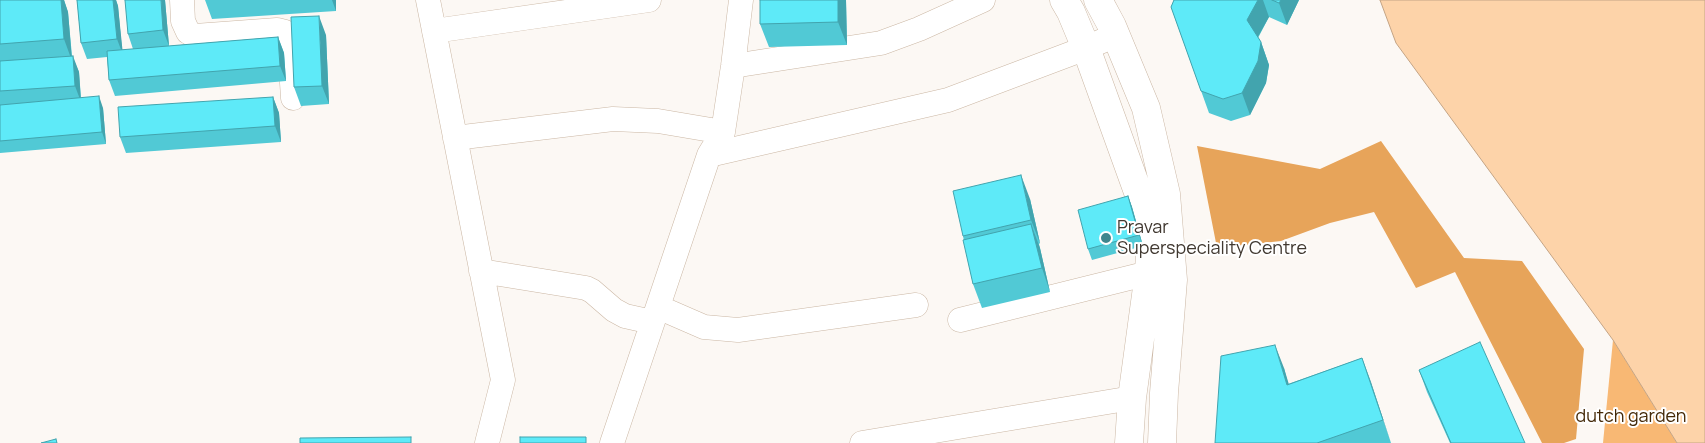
<!DOCTYPE html>
<style>
body{margin:0}
canvas{display:block;background:#fcf8f4}
</style>
<canvas width="1705" height="443"></canvas>
<script>
const g = document.querySelector('canvas').getContext('2d');
g.lineJoin = 'round';
function paint(path, color) { g.fillStyle = color; g.fill(path, 'evenodd'); }
const toPath = rows => new Path2D(rows.map(r => 'M' + r).join(''));
function strokePath(path, color, width, dash) { g.strokeStyle = color; g.lineWidth = width; g.lineCap = dash ? 'butt' : 'round'; g.setLineDash(dash || []); g.stroke(path); }
function drawText(font, color, halo, rows, align = 'center') {
  g.font = font + ' Manrope,sans-serif'; g.lineWidth = 4; g.setLineDash([]); g.textBaseline = 'middle'; g.strokeStyle = halo; g.fillStyle = color; for (const [text, x, y, turn = 0] of rows) {
    g.save(); g.translate(x, y); g.rotate((+turn || 0) * Math.PI / 180); g.textAlign = isNaN(turn) ? turn : align; if (halo) g.strokeText(text, 0, 0); g.fillText(text, 0, 0); g.restore();
  }
}
paint(toPath([
 [1613,340,1677,443,1603,443]
]), '#f8b874');
paint(toPath([
 [1381,141,1464,258,1522,261,1584,349,1576,439,1564,443,1542,443,1455,272,1416,288,1374,212,1330,223,1281,241,1217,248,1197,146,1320,169]
]), '#e7a45a');
const water = toPath([
 [1380,0,1705,0,1705,443,1677,443,1613,340,1396,43,1380,0]
]);
paint(water, '#fdd3a9');
strokePath(water, '#c4a485', 1);
const minor = toPath([
 [182,0,183,21,188,32,195,36,277,30,285,32,289,37,293,98],
 [428,0,503,380,487,443],
 [434,31,649,0],
 [733,66,881,43,919,29,983,0],
 [455,138,613,119,658,121,723,132],
 [709,155,948,100,1086,48,1116,35],
 [481,271,586,288,592,291,614,310,625,316,652,322],
 [658,307,704,327,738,330,916,305],
 [960,320,1149,273],
 [612,443,709,155,723,132,733,66,741,0],
 [862,443,1132,398]
]);
const tertiary = toPath([
 [1064,0,1071,12,1086,48,1142,203,1148,232,1150,252,1149,273,1132,398,1129,443],
 [1098,0,1112,26,1146,108,1166,194,1173,280,1164,393,1162,443]
]);
strokePath(minor, '#cbb7a4', 25);
strokePath(tertiary, '#cbb7a4', 29);
strokePath(minor, '#fff', 24);
strokePath(tertiary, '#fff', 28);
paint(toPath([
 [0,0,64,0,68,12,72,56,79,72,81,98,103,108,106,144,0,153],
 [77,0,116,0,118,6,122,50,133,49,128,34,165,0,169,46,278,37,284,53,286,81,115,96,109,80,107,57,87,59,81,43],
 [205,0,336,0,336,11,212,19],
 [846,0,847,45,769,47,760,24],
 [1174,0,1299,0,1287,25,1269,17,1258,38,1261,42,1269,65,1266,83,1250,115,1231,121,1209,113,1171,7],
 [326,35,329,104,301,106,294,87],
 [273,97,279,113,281,142,126,153,120,137],
 [1128,196,1132,207,1143,246,1092,260,1088,249],
 [1030,199,1040,243,1039,244,1050,292,982,308,973,284,963,236],
 [1362,358,1391,443,1215,443,1284,368,1288,384],
 [1419,370,1525,443,1450,443,1427,392]
]), '#51c9d5');
paint(toPath([
 [61,0,64,0,68,12,72,61,64,39],
 [113,0,116,0,118,6,123,55,117,39],
 [161,0,165,0,169,46,163,30],
 [332,0,336,0,336,11],
 [838,0,846,0,847,45,838,22],
 [1258,0,1263,0,1269,17,1255,42,1247,20],
 [1281,0,1299,0,1287,25,1279,3],
 [319,16,326,35,329,104,322,86],
 [278,37,284,53,286,81,280,66],
 [1261,42,1269,65,1266,83,1250,115,1242,93],
 [73,56,79,72,81,102,75,86],
 [99,96,103,108,106,144,102,132],
 [273,97,279,113,281,142,275,126],
 [1021,175,1030,199,1040,243,1031,220],
 [1128,196,1132,207,1143,246,1139,235],
 [1031,224,1040,248,1050,292,1042,268],
 [1275,345,1284,368,1296,408,1287,385],
 [1362,358,1371,382,1391,443,1383,420]
]), '#42a4ae');
const building = toPath([
 [0,0,61,0,64,39,0,44,0,0],
 [77,0,113,0,117,39,81,43,77,0],
 [125,0,161,0,163,30,128,34,125,0],
 [760,0,838,0,838,22,760,24,760,0],
 [1174,0,1258,0,1247,20,1261,42,1258,61,1242,93,1223,99,1201,91,1171,7,1174,0],
 [1272,0,1281,0,1279,3,1272,0],
 [319,16,322,86,294,87,291,17,319,16],
 [278,37,280,66,109,80,107,51,278,37],
 [73,56,75,86,0,91,0,61,73,56],
 [99,96,102,132,0,141,0,105,99,96],
 [273,97,275,126,120,137,118,107,273,97],
 [1021,175,1031,220,963,236,953,191,1021,175],
 [1128,196,1139,235,1088,249,1078,210,1128,196],
 [1031,224,1042,268,973,284,963,240,1031,224],
 [1480,342,1525,443,1451,443,1419,370,1480,342],
 [1275,345,1287,385,1362,358,1383,420,1317,443,1215,443,1221,356,1275,345],
 [411,437,411,443,300,443,300,438,411,437],
 [520,437,586,437,586,443,520,443,520,437],
 [56,439,57,443,41,443,56,439]
]);
paint(building, '#5eeaf8');
strokePath(building, '#42a4ae', 1);
for (const [x, y, r, color] of [
 [1106,238,6,"#3e868d"]
]) { const dot = new Path2D(); dot.arc(x, y, r, 0, 2 * Math.PI); g.fillStyle = color; g.fill(dot); strokePath(dot, '#fff', 2); }
drawText('18px', '#403830', '#fff', [
 ["Pravar",1117,228],
 ["Superspeciality Centre",1117,249]
], 'left');
drawText('18px', '#442908', '#fff', [
 ["dutch garden",1631,417]
]);
</script>
